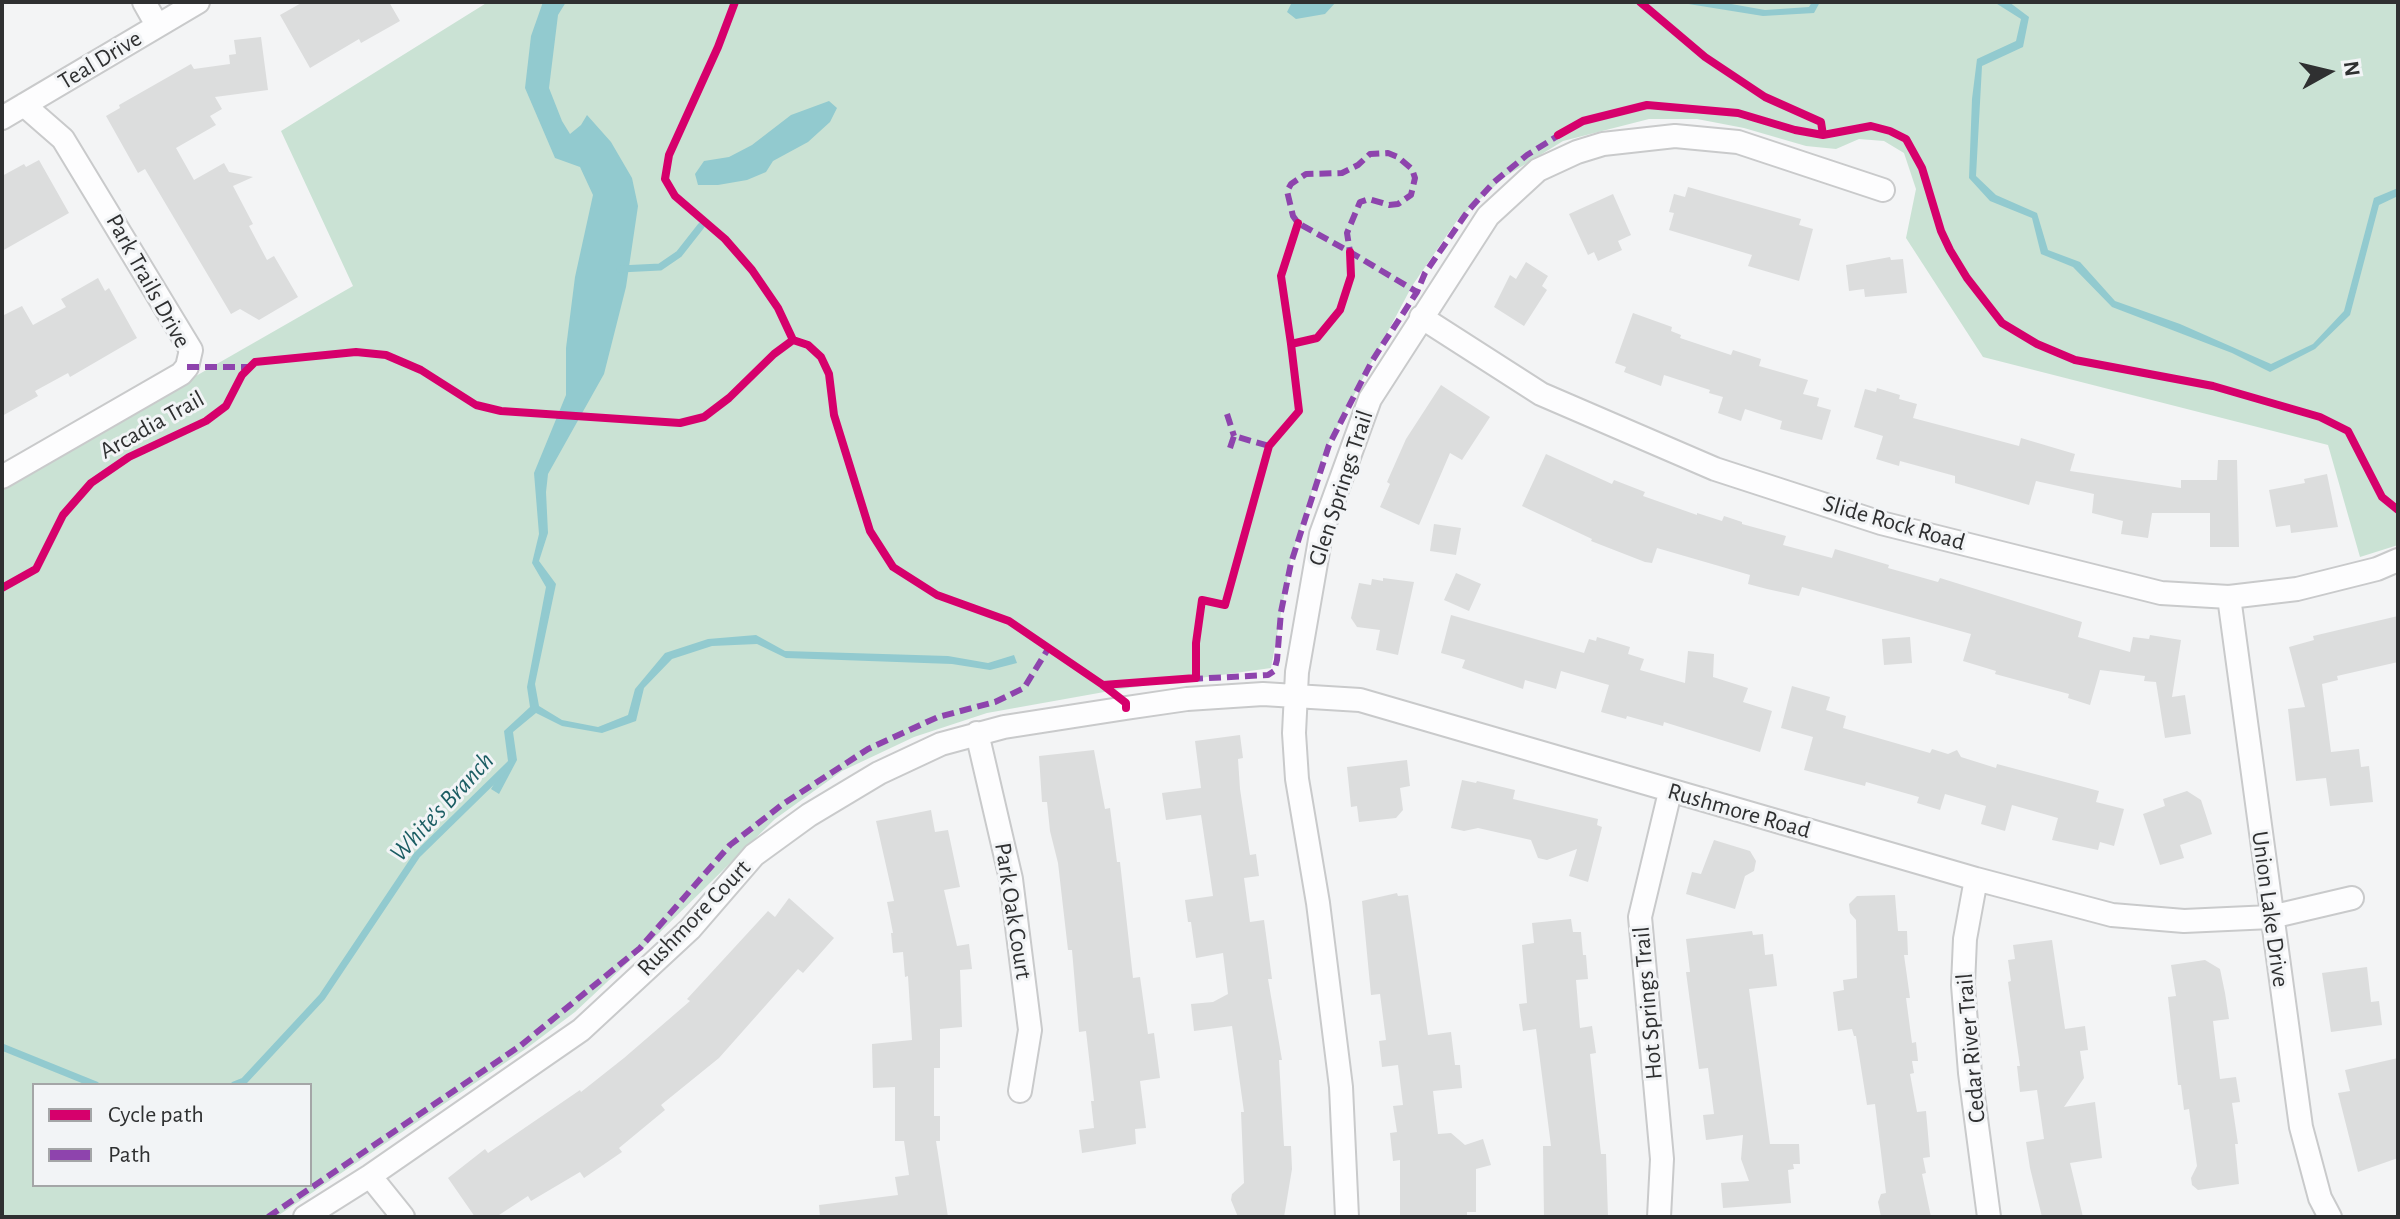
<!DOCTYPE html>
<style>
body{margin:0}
#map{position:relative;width:2400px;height:1219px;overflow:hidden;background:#f3f4f5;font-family:"Alegreya Sans",sans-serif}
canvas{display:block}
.frame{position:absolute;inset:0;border:4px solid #2f3031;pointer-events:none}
.legend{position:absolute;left:32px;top:1083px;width:280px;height:104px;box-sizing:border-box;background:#f2f4f6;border:2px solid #a4a6a7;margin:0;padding:10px 14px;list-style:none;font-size:24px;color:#2f3031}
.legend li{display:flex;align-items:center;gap:16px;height:40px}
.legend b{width:40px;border:2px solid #a4a6a7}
.north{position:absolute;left:2288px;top:32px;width:80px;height:80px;-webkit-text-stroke:6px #f2f4f6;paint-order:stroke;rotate:82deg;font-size:22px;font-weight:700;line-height:32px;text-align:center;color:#2f3031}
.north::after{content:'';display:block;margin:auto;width:28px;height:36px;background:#2f3031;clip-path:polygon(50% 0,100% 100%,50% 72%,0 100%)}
</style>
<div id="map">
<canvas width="2400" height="1219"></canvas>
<div class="frame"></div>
<ul class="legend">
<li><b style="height:10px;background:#d6006c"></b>Cycle path</li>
<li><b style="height:10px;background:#8e44ad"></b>Path</li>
</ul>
<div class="north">N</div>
</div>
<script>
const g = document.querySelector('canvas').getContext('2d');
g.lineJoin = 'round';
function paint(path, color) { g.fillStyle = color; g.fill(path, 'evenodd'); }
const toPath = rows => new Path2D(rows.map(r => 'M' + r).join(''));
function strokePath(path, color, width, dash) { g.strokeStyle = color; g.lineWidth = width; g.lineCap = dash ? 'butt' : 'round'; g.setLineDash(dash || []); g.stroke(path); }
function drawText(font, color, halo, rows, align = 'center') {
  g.font = font + ' "Alegreya Sans",sans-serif'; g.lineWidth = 6; g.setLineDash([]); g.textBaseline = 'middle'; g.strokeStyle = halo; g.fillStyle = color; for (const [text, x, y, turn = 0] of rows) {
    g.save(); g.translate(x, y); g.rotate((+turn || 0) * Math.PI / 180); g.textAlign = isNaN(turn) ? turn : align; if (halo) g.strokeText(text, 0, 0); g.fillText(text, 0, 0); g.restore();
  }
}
paint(toPath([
 [488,2,2398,2,2398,545,2360,557,2328,445,1983,357,1906,238,1916,189,1904,153,1884,141,1859,139,1836,149,1806,146,1744,128,1697,119,1649,119,1563,141,1506,176,1458,219,1412,286,1326,448,1291,558,1271,668,1121,689,987,713,914,737,842,771,775,819,653,939,575,1012,527,1048,276,1217,2,1217,2,487,353,286,281,131],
 [34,1085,310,1085,310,1185,34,1185]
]), '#cae2d4');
paint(toPath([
 [543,2,566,2,558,15,549,88,562,121,570,134,581,125,587,115,611,142,632,178,638,206,626,287,604,374,548,474,546,492,548,533,539,561,556,584,535,684,539,706,562,720,598,727,628,715,635,689,665,653,708,639,756,635,785,651,948,656,988,663,1014,655,1017,663,990,670,952,664,786,658,757,644,712,646,672,659,644,688,636,721,602,733,562,726,536,713,513,732,517,760,499,794,491,789,508,761,504,731,530,707,527,687,546,587,532,563,539,534,534,473,566,395,566,348,575,277,593,195,580,167,555,158,525,88,531,36],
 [1292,2,1336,2,1325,14,1296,19,1287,12],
 [1676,2,1720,2,1765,10,1809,7,1812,2,1820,2,1814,13,1763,16],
 [1994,2,2009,2,2029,17,2023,47,1982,66,1976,176,1996,195,2037,213,2048,250,2080,262,2115,301,2180,324,2271,364,2313,344,2344,311,2374,198,2398,188,2398,196,2379,205,2350,315,2315,349,2270,372,2232,353,2112,307,2073,267,2041,254,2032,218,1990,201,1969,178,1972,99,1977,59,2016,41,2021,19],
 [829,101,837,108,830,122,808,142,773,161,766,172,747,180,718,185,698,185,695,174,704,161,729,157,752,145,791,115]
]), '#92cacf');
strokePath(toPath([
 [620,269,660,267,679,254,701,226],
 [2,1047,96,1085],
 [234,1085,244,1081,322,997,417,855,509,765]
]), '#92cacf', 7);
paint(toPath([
 [303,2,389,2,400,21,361,43,359,39,310,68,280,15],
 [261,37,268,90,215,97,222,109,210,116,216,125,176,148,194,180,224,163,229,172,253,177,233,186,253,224,249,226,267,260,274,256,298,297,259,320,240,309,231,314,145,169,138,173,106,116,120,108,119,105,191,64,194,69,230,64,229,55,236,54,234,40],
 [39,160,69,213,2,251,2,176,24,164,26,167],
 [1688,187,1801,219,1799,225,1813,229,1799,281,1748,266,1752,255,1669,230,1674,213,1669,212,1674,194,1685,197],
 [1613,194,1631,235,1618,241,1622,250,1598,261,1594,252,1588,255,1569,214],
 [1890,257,1891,260,1903,259,1907,293,1865,297,1864,289,1849,291,1846,265],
 [1526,262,1548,276,1542,286,1547,290,1524,326,1494,307,1510,275,1516,279],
 [98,278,105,291,109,288,137,338,70,377,68,373,35,391,38,396,2,416,2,316,22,306,33,325,66,307,61,299],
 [1633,313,1672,327,1671,331,1681,335,1680,338,1731,355,1733,350,1761,359,1759,366,1808,380,1803,394,1819,398,1817,406,1831,410,1822,440,1780,429,1782,421,1745,409,1741,421,1718,413,1723,397,1709,393,1710,390,1664,375,1661,386,1624,372,1626,367,1615,363],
 [1441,385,1490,417,1462,460,1450,453,1419,525,1380,507,1390,484,1387,482,1406,439],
 [1877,388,1900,395,1899,399,1917,404,1913,418,2019,446,2021,438,2075,454,2070,471,2181,488,2181,480,2217,480,2218,460,2237,460,2239,547,2210,547,2210,513,2152,513,2148,538,2121,534,2123,521,2092,513,2094,494,2036,481,2029,505,1955,483,1955,476,1900,461,1899,466,1876,459,1883,436,1854,427,1865,389,1876,392],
 [1546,454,1612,484,1614,480,1645,492,1643,496,1697,515,1697,513,1722,521,1724,516,1742,522,1742,524,1786,536,1783,545,1832,558,1835,549,1889,565,1888,568,1938,582,1940,578,2082,622,2078,637,2130,652,2133,637,2149,639,2150,635,2181,640,2172,697,2185,695,2191,734,2165,738,2156,682,2144,681,2145,676,2100,670,2090,705,2068,698,2069,694,1995,674,1996,671,1963,661,1971,634,1802,587,1799,596,1767,589,1748,584,1750,575,1657,548,1652,563,1645,562,1591,541,1592,539,1522,506],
 [2327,474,2338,527,2291,533,2290,525,2276,527,2269,490,2305,483,2304,479],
 [1434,524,1461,528,1456,555,1430,551],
 [1456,573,1481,584,1469,611,1444,600],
 [1383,578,1414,582,1398,655,1376,650,1380,630,1357,627,1351,618,1359,583,1371,585,1372,579,1383,581],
 [1451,615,1584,653,1589,639,1596,641,1597,637,1630,647,1628,654,1644,659,1640,670,1685,683,1688,651,1714,654,1713,677,1748,688,1743,702,1772,711,1760,752,1664,722,1663,726,1627,716,1626,719,1601,712,1609,685,1561,671,1556,689,1525,680,1523,689,1462,668,1465,660,1441,653],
 [2398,616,2398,662,2337,676,2338,680,2322,684,2331,752,2359,749,2361,767,2369,766,2373,802,2330,806,2326,778,2296,781,2288,709,2305,707,2289,647,2314,640,2313,636],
 [1910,637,1912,663,1884,665,1882,639],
 [1792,686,1830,697,1826,710,1846,716,1843,728,1930,753,1932,749,1948,754,1957,750,1961,757,1996,768,1997,764,2099,791,2096,802,2124,809,2114,846,2100,842,2098,850,2052,840,2058,818,2012,805,2005,831,1981,824,1986,806,1945,794,1940,810,1917,803,1919,797,1866,782,1865,786,1804,770,1813,737,1781,728],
 [1240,735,1243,758,1238,759,1240,789,1250,855,1256,854,1259,876,1244,878,1250,922,1264,920,1272,979,1268,979,1282,1060,1279,1060,1284,1146,1291,1146,1292,1169,1284,1217,1238,1217,1231,1200,1232,1194,1244,1183,1241,1112,1244,1112,1232,1026,1194,1031,1191,1004,1213,1002,1228,994,1223,953,1196,958,1191,922,1188,922,1185,900,1213,896,1201,815,1166,820,1162,793,1201,788,1195,741],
 [1094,750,1105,809,1110,808,1117,862,1120,862,1133,978,1140,977,1148,1034,1154,1033,1160,1078,1140,1081,1146,1128,1135,1129,1136,1144,1082,1153,1079,1130,1094,1128,1091,1101,1094,1101,1086,1031,1079,1032,1072,950,1068,950,1058,863,1050,831,1047,802,1042,802,1039,756],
 [1407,760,1410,786,1400,788,1403,810,1396,818,1359,822,1357,806,1351,807,1347,767],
 [1462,780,1476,783,1477,781,1515,790,1513,799,1598,819,1597,825,1602,827,1588,882,1569,876,1577,849,1547,860,1538,858,1531,840,1478,828,1464,831,1451,828],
 [2187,791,2201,800,2212,834,2180,845,2184,858,2160,865,2143,814,2165,806,2163,799],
 [931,810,935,832,948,830,960,887,944,890,957,946,969,944,972,969,960,970,962,1027,940,1029,940,1068,934,1068,934,1116,940,1116,940,1141,936,1141,948,1217,820,1217,819,1205,898,1195,895,1177,909,1175,904,1141,895,1141,895,1087,873,1088,872,1044,912,1040,908,976,905,977,903,952,893,953,891,933,893,933,887,902,894,901,876,821],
 [1714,840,1750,851,1756,861,1754,871,1745,876,1735,909,1686,894,1692,872,1701,874],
 [1397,893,1398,896,1408,895,1428,1035,1451,1032,1455,1065,1460,1065,1462,1088,1433,1091,1438,1134,1451,1133,1465,1145,1483,1139,1491,1165,1476,1169,1476,1212,1467,1212,1467,1217,1400,1217,1400,1160,1393,1161,1390,1133,1397,1132,1393,1106,1403,1105,1398,1065,1382,1067,1379,1041,1386,1040,1380,994,1371,995,1362,901],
 [1895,895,1898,931,1907,931,1908,955,1904,955,1910,998,1906,998,1912,1043,1916,1042,1918,1061,1912,1061,1914,1073,1910,1074,1917,1112,1926,1111,1930,1157,1923,1158,1926,1173,1922,1174,1931,1217,1881,1217,1878,1202,1881,1194,1886,1193,1875,1104,1867,1105,1856,1036,1854,1036,1852,1029,1838,1031,1833,992,1844,990,1843,980,1857,978,1856,920,1850,913,1849,904,1857,896],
 [789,898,834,938,803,973,798,969,719,1058,661,1105,665,1110,619,1148,622,1152,584,1178,580,1172,531,1201,528,1196,496,1217,475,1217,448,1178,485,1149,488,1153,580,1090,581,1092,624,1058,690,1001,687,999,768,911,775,917],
 [1571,919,1573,932,1581,932,1583,955,1586,955,1588,979,1576,980,1580,1028,1592,1026,1596,1053,1590,1054,1601,1154,1606,1154,1608,1217,1544,1217,1543,1146,1551,1146,1536,1029,1523,1031,1519,1004,1527,1003,1522,945,1534,943,1532,923],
 [1752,931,1753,935,1763,934,1765,955,1773,954,1777,986,1749,989,1770,1144,1799,1144,1800,1164,1793,1164,1794,1169,1788,1170,1791,1203,1723,1208,1721,1183,1749,1181,1741,1159,1743,1135,1706,1140,1703,1115,1714,1114,1708,1068,1699,1069,1686,972,1690,972,1686,939],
 [2052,940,2065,1029,2085,1026,2088,1050,2080,1051,2084,1078,2064,1107,2095,1102,2102,1158,2070,1163,2083,1217,2042,1217,2030,1168,2026,1142,2044,1139,2037,1090,2020,1092,2017,1066,2020,1066,2008,982,2011,981,2008,960,2015,959,2013,945],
 [2205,960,2220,969,2225,993,2229,1019,2213,1021,2220,1079,2236,1077,2240,1102,2232,1103,2238,1144,2235,1144,2239,1184,2198,1190,2192,1185,2191,1178,2197,1166,2189,1109,2184,1110,2181,1085,2178,1085,2168,997,2176,996,2171,965],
 [2367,967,2371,1002,2379,1001,2382,1025,2331,1032,2322,973],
 [2398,1058,2398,1158,2358,1172,2338,1093,2350,1091,2345,1070]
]), '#dcdddd');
const street = toPath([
 [144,2,157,25],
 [2,118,198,2],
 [1421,317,1541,394,1715,469,1881,523,2161,593,2229,597,2297,589,2377,569,2398,560],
 [2,477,181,374,187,367,191,350,63,139,24,105],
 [2229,597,2301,1127,2320,1198,2330,1217],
 [977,733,1011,879,1030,1030,1020,1091],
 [1976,879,1965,939,1963,985,1970,1073,1989,1217],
 [370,1176,403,1217],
 [305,1217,370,1176,581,1030,690,929,754,855,809,815,879,773,941,744,1004,727,1126,708,1187,699,1263,694,1360,700,1976,879,2112,915,2184,921,2271,917,2352,898],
 [1347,1217,1341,1087,1318,903,1297,779,1294,733,1297,672,1321,534,1370,399,1488,216,1538,170,1577,152,1603,144,1675,136,1738,142,1883,190],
 [1659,1217,1662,1159,1640,917,1670,792]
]);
strokePath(street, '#c9cacb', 26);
strokePath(street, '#fdfdfe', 22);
strokePath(toPath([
 [1350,259,1350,252,1347,233,1360,202,1369,199,1389,205,1398,204,1411,195,1415,178,1412,169,1398,157,1388,153,1370,154,1358,165,1342,173,1306,174,1291,184,1287,191,1293,216,1298,223,1350,252,1417,292],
 [187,367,250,367],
 [1227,414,1234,436],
 [1230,448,1234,436,1269,446],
 [1191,679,1268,675,1274,671,1277,660,1281,612,1291,563,1329,445,1372,361,1417,292,1425,273,1468,211,1494,182,1527,155,1564,132],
 [268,1217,520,1046,640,948,730,845,783,804,868,749,938,717,995,702,1024,688,1048,649]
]), '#8e44ad', 6, [12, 6]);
strokePath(toPath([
 [735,2,718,47,669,155,665,179,675,196,725,239,752,270,778,308,793,340],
 [1640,2,1705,57,1765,97,1821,122,1823,135],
 [1558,135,1583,121,1647,105,1738,113,1795,130,1823,135,1871,126,1890,131,1906,139,1922,168,1941,231,1950,250,1967,278,2002,323,2037,344,2075,360,2213,386,2320,417,2348,431,2382,497,2398,510],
 [1298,223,1281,276,1291,344,1317,338,1340,310,1351,276,1350,252],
 [2,588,36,569,63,515,91,483,129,457,206,421,226,406,242,375,255,362,356,352,386,355,421,370,476,405,501,411,680,423,704,417,729,398,774,354,793,340,808,345,821,357,829,374,834,415,870,531,893,567,937,595,1009,621,1103,685,1126,703,1126,708],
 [1103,685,1196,678,1196,643,1202,600,1225,605,1269,446,1299,411,1291,344]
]), '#d6006c', 8);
drawText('24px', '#2f3031', '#f2f4f6', [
 ["Teal Drive",100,60,-31],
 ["Park Trails Drive",148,281,61],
 ["Arcadia Trail",152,425,-29],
 ["Glen Springs Trail",1341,488,-72],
 ["Slide Rock Road",1894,523,16],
 ["Rushmore Road",1739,811,16],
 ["Union Lake Drive",2270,909,82],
 ["Park Oak Court",1013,911,81],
 ["Rushmore Court",694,918,-46],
 ["Hot Springs Trail",1648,1003,-95],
 ["Cedar River Trail",1971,1048,-95]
]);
drawText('italic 26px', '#1b5d63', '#f2f4f6', [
 ["White's Branch",442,807,-47]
]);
</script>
